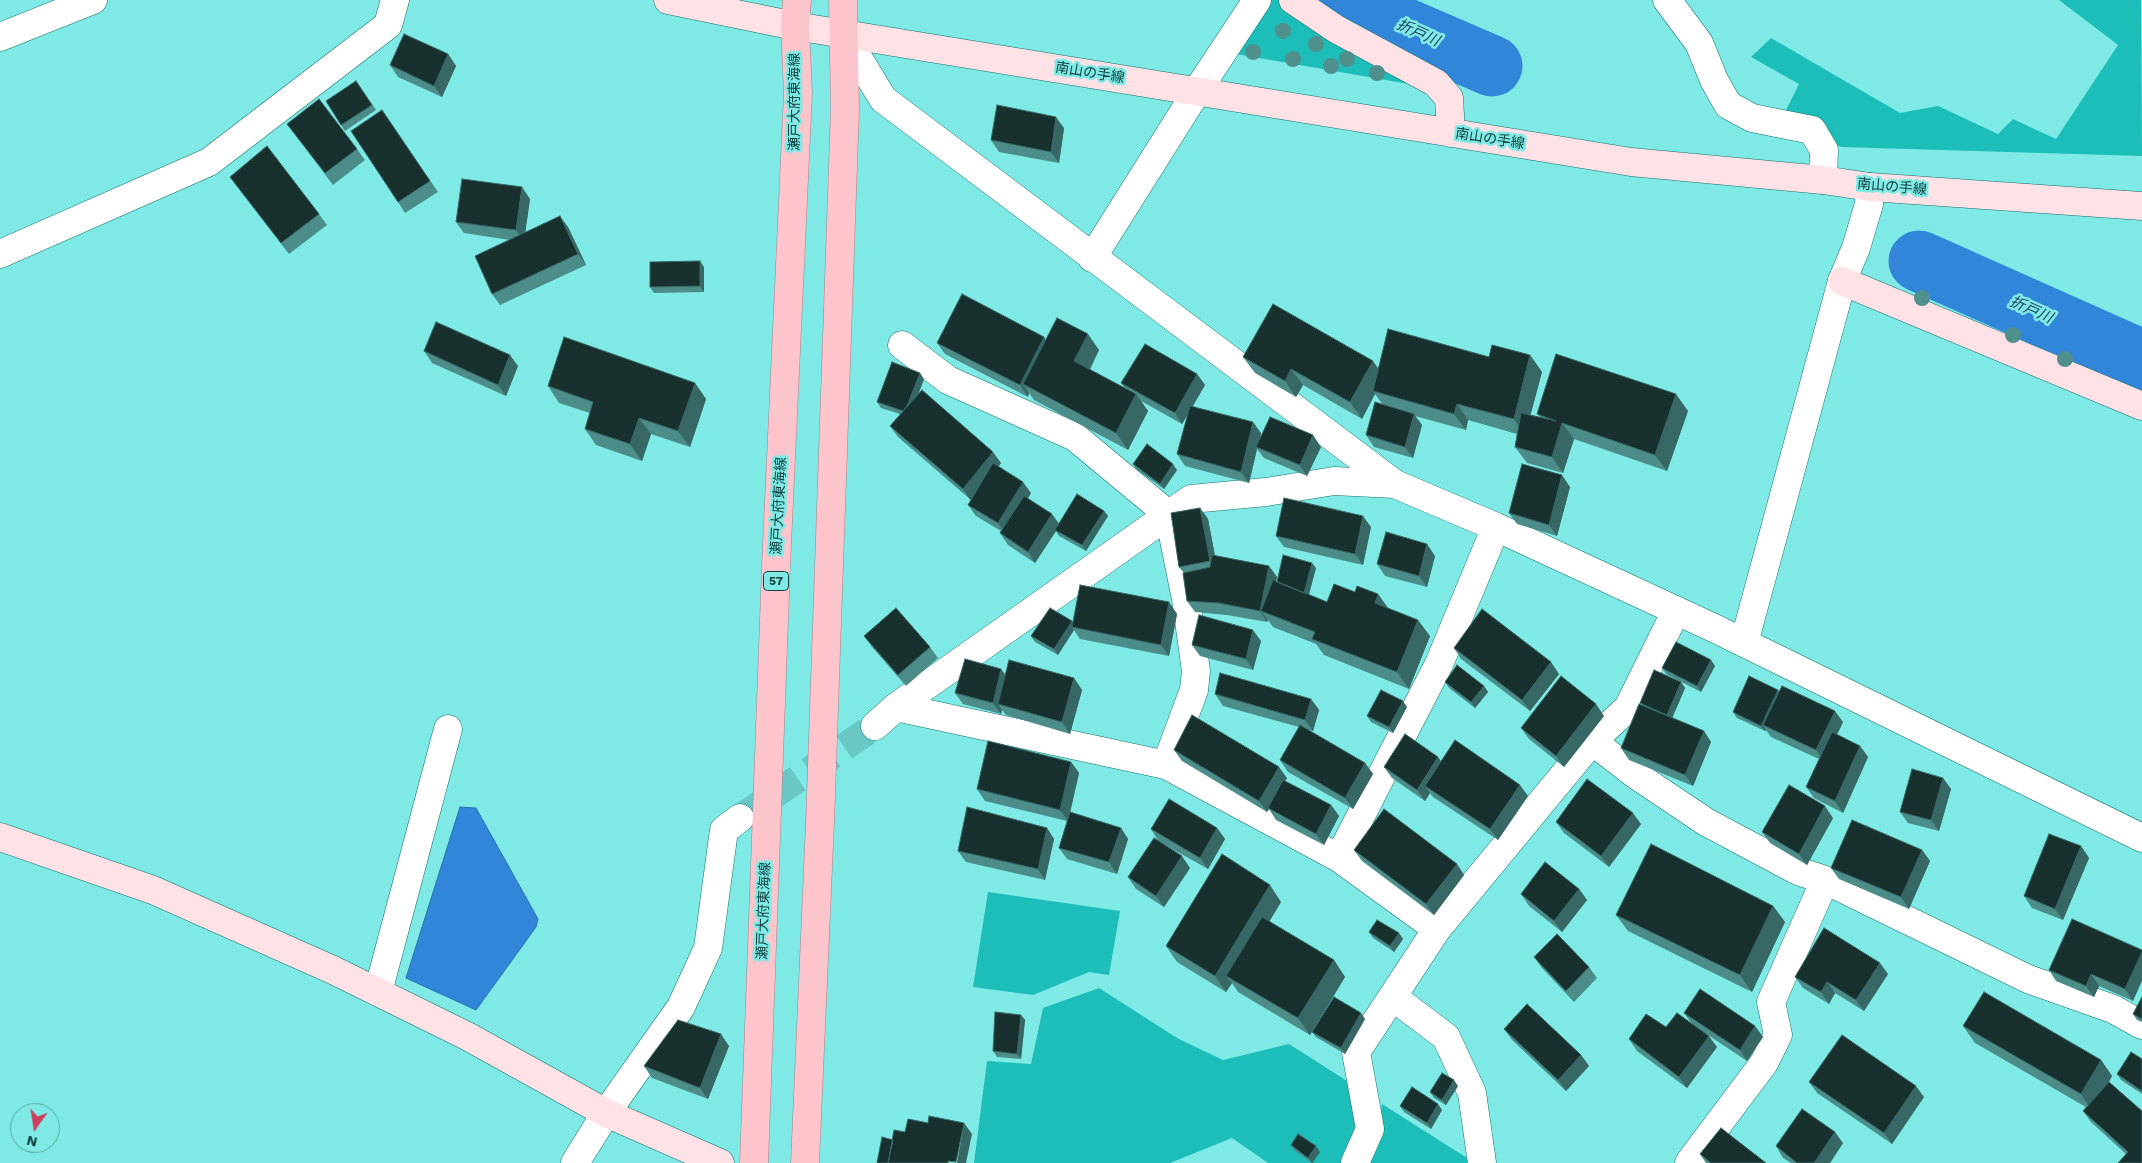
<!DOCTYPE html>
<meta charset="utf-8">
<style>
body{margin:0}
#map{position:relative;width:2142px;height:1163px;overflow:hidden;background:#7feae5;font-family:"Work Sans",sans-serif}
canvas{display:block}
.north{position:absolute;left:10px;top:1103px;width:50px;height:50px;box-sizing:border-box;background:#7feae5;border:1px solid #54a7a3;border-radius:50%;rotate:193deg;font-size:14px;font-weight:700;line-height:20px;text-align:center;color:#134240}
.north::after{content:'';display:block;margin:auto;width:18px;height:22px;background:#ce3e5f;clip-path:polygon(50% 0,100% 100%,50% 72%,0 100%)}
</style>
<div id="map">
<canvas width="2142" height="1163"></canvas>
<div class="north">N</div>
</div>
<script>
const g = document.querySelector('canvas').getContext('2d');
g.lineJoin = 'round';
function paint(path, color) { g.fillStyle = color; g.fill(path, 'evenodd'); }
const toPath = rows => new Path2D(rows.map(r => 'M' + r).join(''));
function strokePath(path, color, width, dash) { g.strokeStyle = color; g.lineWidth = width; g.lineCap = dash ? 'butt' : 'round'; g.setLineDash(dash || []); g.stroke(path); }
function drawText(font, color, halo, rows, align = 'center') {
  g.font = font + ' "Work Sans","Noto Sans JP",sans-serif'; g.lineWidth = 5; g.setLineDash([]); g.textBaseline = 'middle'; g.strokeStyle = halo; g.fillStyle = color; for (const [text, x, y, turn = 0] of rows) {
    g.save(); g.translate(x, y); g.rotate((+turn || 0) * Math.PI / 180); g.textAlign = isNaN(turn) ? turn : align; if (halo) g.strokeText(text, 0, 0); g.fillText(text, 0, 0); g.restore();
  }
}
paint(toPath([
 [1269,0,1278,0,1320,29,1426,87,1236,54],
 [2059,0,2141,0,2142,156,1841,147,1769,117,1753,105,1786,110,1799,84,1751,57,1771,38,1900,113,1938,106,1998,134,2013,119,2056,139,2118,45],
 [988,892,1120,911,1109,975,1089,972,1033,995,973,987],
 [1099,988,1177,1038,1223,1060,1289,1044,1355,1086,1360,1126,1344,1163,1268,1163,1232,1138,1170,1163,974,1163,987,1061,1031,1064,1043,1008],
 [1382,1104,1475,1163,1366,1163,1378,1137]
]), '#1dbeb9');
const water = toPath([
 [460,807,476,808,538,919,536,927,476,1010,406,978,460,807]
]);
paint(water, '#3186da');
strokePath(water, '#2872ac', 1);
strokePath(toPath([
 [1344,0,1360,9,1492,66],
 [1919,261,2142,360]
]), '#3186da', 61);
strokePath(toPath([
 [740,818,875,726]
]), '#69c8c4', 28, [28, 14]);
const street = toPath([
 [1667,0,1699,43,1714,80,1728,105,1752,118,1812,130,1824,150,1823,180],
 [843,33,883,99,1395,484,1496,527,1716,629,2142,838],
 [0,37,93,0],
 [0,254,209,162,388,25,395,0],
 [1092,258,1197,91,1257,0],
 [902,345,948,380,1075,437,1169,515,1186,599,1196,671,1194,690,1166,765],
 [1744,643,1842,281,1856,248,1869,204,1870,187],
 [896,707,1166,765,1339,858,1437,929],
 [875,726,896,707,1191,499,1266,492,1334,481,1395,484],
 [1592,741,1636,775,1706,822,1798,871,1825,880,2028,979,2113,1009,2142,1025],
 [1339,858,1439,664,1496,527],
 [378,992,448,729],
 [1393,997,1446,1037,1472,1093,1482,1163],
 [575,1163,606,1113,681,1007,708,948,724,830,740,818],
 [1355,1163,1370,1129,1356,1052,1437,929,1592,741,1628,708,1676,611],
 [1689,1163,1764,1063,1778,1035,1771,1002,1825,880]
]);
const secondary = toPath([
 [668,0,795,26,1631,162,1823,180,1870,187,2142,206],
 [1293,0,1336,29,1436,83,1449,98,1451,133],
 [1842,281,2142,406],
 [0,837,153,890,333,970,467,1036,606,1113,720,1163]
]);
const primary = toPath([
 [754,1163,776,566,798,93,795,26,797,0],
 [805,1163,820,823,845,108,843,0]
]);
strokePath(street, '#126f6c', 29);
strokePath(secondary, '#126f6c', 29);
strokePath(primary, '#a97e85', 29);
strokePath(street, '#fff', 28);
strokePath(secondary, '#fee2e6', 28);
strokePath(primary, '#fcc5cc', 28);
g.fillStyle = '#4f8f8c';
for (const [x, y] of [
 [1283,31],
 [1316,44],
 [1253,52],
 [1293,59],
 [1347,59],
 [1331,66],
 [1377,73],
 [1922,298],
 [2013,335],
 [2065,359]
]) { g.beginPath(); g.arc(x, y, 8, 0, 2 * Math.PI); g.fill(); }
paint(toPath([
 [448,54,456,66,442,97,398,77,390,65],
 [356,81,376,110,345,131,326,101],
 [382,110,438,192,405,213,398,202],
 [287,124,357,149,365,160,333,185],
 [1064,128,1059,163,999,152,991,140],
 [230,177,319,214,327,225,289,254],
 [530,199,525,232,568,227,586,265,500,305,492,294,510,240,464,233,456,222],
 [704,267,704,292,654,293,650,287],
 [1044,337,1046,340,1099,350,1090,370,1125,388,1121,383,1197,374,1205,385,1193,406,1261,433,1260,439,1321,447,1307,476,1264,458,1257,449,1249,483,1185,466,1177,454,1187,416,1182,424,1141,401,1148,411,1128,450,1034,400,1029,393,1028,397,945,354,937,343],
 [424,351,518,366,506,396,432,363],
 [1530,355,1542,372,1530,415,1540,417,1537,414,1688,411,1667,471,1574,439,1563,473,1527,463,1515,447,1517,434,1468,420,1466,430,1415,416,1422,425,1413,458,1374,447,1366,435,1383,405,1375,394,1362,419,1303,385,1296,397,1255,373,1243,357,1378,369,1489,357],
 [924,379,919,393,1001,463,999,466,1031,493,1028,498,1059,524,1104,511,1108,516,1086,551,1059,536,1056,531,1035,563,1008,545,1000,533,1001,531,976,516,968,505,971,500,898,437,890,426,900,414,881,408,877,402],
 [695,383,706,399,690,447,651,434,642,461,596,445,585,429,590,413,559,403,548,386],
 [1133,464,1177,470,1164,489,1137,470],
 [1570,487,1557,536,1517,524,1509,513],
 [1200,508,1208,519,1215,556,1269,566,1277,577,1276,582,1316,568,1309,595,1327,602,1355,592,1378,594,1388,608,1430,636,1409,689,1324,655,1316,644,1273,627,1268,620,1267,622,1227,615,1195,612,1187,601,1184,573,1179,567],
 [1371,527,1363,565,1284,547,1276,536],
 [1435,556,1427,587,1385,576,1377,564],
 [1169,602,1177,614,1169,656,1080,639,1074,630,1058,655,1035,642,1031,636,1072,621,1073,623],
 [864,636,930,647,938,658,906,686,872,647],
 [1261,641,1253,670,1200,656,1192,645],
 [1454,648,1559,674,1530,711,1461,659],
 [1715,666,1701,692,1666,674,1662,668],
 [1001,669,1005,675,1074,678,1082,690,1070,734,1006,715,1002,710,1001,714,963,704,955,693],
 [1445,682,1484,686,1488,692,1475,708,1449,688],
 [1681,682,1685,688,1672,718,1704,731,1711,742,1693,786,1629,760,1621,748,1642,705,1640,703],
 [1778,690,1779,691,1843,722,1837,735,1860,746,1868,757,1843,813,1814,798,1806,787,1819,759,1771,737,1766,730,1765,731,1737,718,1733,712],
 [1215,694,1311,699,1319,710,1313,731,1308,730,1365,763,1373,774,1353,809,1288,772,1280,760,1299,727,1223,706],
 [1407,707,1393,733,1371,722,1367,716],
 [1604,716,1564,767,1529,739,1521,728],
 [1174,750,1287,778,1285,781,1331,805,1339,816,1324,845,1276,820,1269,809,1267,812,1182,761],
 [1441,761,1528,796,1498,840,1433,797,1430,793,1425,801,1392,778,1384,767],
 [1071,762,1079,773,1070,813,1121,828,1128,839,1117,874,1067,859,1059,848,1067,821,985,801,977,789],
 [1943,778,1951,789,1939,831,1908,823,1900,812],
 [1833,818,1807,865,1770,843,1762,832],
 [1556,822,1641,824,1609,867,1564,833],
 [1047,828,1054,839,1045,880,966,862,958,851],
 [1217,828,1225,839,1208,869,1158,841,1151,829],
 [2081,846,2089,858,2063,920,2032,908,2024,896],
 [1354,850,1457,864,1464,875,1434,915,1362,861],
 [1922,850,1930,861,1909,909,1839,879,1831,868],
 [1190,868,1164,907,1136,889,1128,877],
 [1579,889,1587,900,1562,932,1529,906,1521,894],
 [1281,902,1269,922,1334,960,1345,977,1310,1035,1238,992,1232,983,1226,992,1177,962,1166,946],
 [1773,906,1785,922,1752,992,1628,931,1616,915],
 [1369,932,1403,939,1394,952,1373,938],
 [2142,950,2133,1001,2099,986,2094,997,2056,981,2049,970],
 [1534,957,1589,967,1597,978,1574,1002,1542,968],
 [1888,974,1864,1011,1835,993,1829,1004,1803,988,1795,977],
 [2142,997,2142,1022,2137,1020,2133,1014],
 [1684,1013,1755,1026,1763,1037,1747,1061,1693,1025,1717,1047,1687,1088,1637,1051,1629,1039,1666,1027,1692,1024],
 [1021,1015,1025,1020,1021,1059,997,1057,993,1051],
 [1365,1019,1345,1054,1316,1037,1312,1032],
 [1963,1026,2101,1060,2112,1076,2109,1082,2142,1163,2126,1154,2091,1122,2083,1111,2086,1107,1975,1043],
 [1504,1029,1581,1055,1589,1066,1566,1091,1512,1040],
 [729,1046,708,1099,652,1078,644,1066],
 [2142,1059,2142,1094,2121,1080,2117,1074],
 [1809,1082,1924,1097,1892,1144,1817,1093],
 [1458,1086,1446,1105,1434,1098,1430,1092],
 [1400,1106,1442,1110,1431,1129,1404,1112],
 [1843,1143,1830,1163,1791,1163,1783,1158,1776,1146],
 [1291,1145,1320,1152,1313,1163,1312,1163,1295,1151],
 [1700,1154,1766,1163,1706,1163]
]), '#4c8d8a');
paint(toPath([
 [448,54,456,66,442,97,434,86],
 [1056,117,1064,128,1059,163,1051,152],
 [522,187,530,199,524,242,516,230],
 [560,216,568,227,586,265,578,254],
 [700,261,704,267,704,292,700,286],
 [1088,334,1099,350,1085,378,1074,361],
 [1044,337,1052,348,1023,384,1029,393,1028,397,1020,385],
 [510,355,518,366,506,396,498,385],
 [1530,355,1542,372,1525,436,1514,419],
 [1373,361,1385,378,1373,391,1375,394,1362,419,1350,402],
 [1291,369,1303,385,1296,397,1285,381],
 [920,373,924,379,909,417,905,412],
 [1197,374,1205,385,1182,424,1175,413],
 [695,383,706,399,690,447,678,431],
 [1136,394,1148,411,1128,450,1116,433],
 [1676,394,1688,411,1667,471,1655,455],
 [1457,404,1468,420,1466,430,1454,414],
 [1414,414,1422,425,1413,458,1405,447],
 [639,418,651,434,642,461,630,444],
 [1253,422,1261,433,1258,448,1256,447,1257,449,1249,483,1241,472],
 [1562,423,1574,439,1563,473,1552,457],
 [1313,435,1321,447,1307,476,1300,465],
 [993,452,1001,463,971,501,963,489],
 [1173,464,1177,470,1164,489,1160,484],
 [1562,475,1570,487,1557,536,1549,525],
 [1023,482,1031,493,1006,534,998,523],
 [1200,508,1208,519,1218,572,1210,561],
 [1104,511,1108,516,1086,551,1082,545],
 [1052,514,1060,525,1035,563,1028,552],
 [1363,516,1371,527,1363,565,1355,554],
 [1427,544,1435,556,1427,587,1419,576],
 [1312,563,1316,568,1307,601,1303,595],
 [1269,566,1277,577,1269,614,1261,611,1268,620,1267,622,1260,611],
 [1378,594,1390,611,1375,603],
 [1169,602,1177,614,1169,656,1161,645],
 [1418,620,1430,636,1409,689,1397,672],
 [1072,621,1076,627,1072,627,1074,630,1058,655,1054,649],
 [1253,630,1261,641,1253,670,1246,659],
 [1711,660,1715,666,1701,692,1697,686],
 [1551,662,1559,674,1530,711,1522,700],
 [1001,669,1009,680,998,704,1002,710,1001,714,993,703],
 [1074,678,1082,690,1070,734,1062,722],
 [1681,682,1685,688,1671,721,1667,715],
 [1484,686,1488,692,1475,708,1471,702],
 [1778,690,1782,696,1763,725,1766,730,1765,731,1761,726],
 [1311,699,1319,710,1313,731,1305,720],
 [1403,701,1407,707,1393,733,1389,727],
 [1596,704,1604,716,1564,767,1556,756],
 [1835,711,1843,722,1824,761,1816,750],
 [1704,731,1711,742,1693,786,1685,775],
 [1860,746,1868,757,1843,813,1835,801],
 [1438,757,1446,768,1425,786,1430,793,1425,801,1417,790],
 [1071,762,1079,773,1068,821,1060,810],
 [1365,763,1373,774,1353,809,1345,798],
 [1279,767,1287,778,1267,812,1259,801],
 [1943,778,1951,789,1939,831,1931,820],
 [1520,785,1528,796,1498,840,1490,829],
 [1331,805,1339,816,1324,845,1316,834],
 [1825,806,1833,818,1807,865,1799,854],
 [1633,813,1641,824,1609,867,1601,856],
 [1047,828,1054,839,1045,880,1038,869],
 [1121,828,1128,839,1117,874,1109,862],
 [1217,828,1225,839,1208,869,1200,858],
 [2081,846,2089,858,2063,920,2055,909],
 [1922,850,1930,861,1909,909,1901,897],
 [1182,856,1190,868,1164,907,1156,896],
 [1457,864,1464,875,1434,915,1426,904],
 [1270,885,1281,902,1234,980,1226,976,1232,983,1226,992,1215,976],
 [1579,889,1587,900,1562,932,1554,921],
 [1773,906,1785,922,1752,992,1740,975],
 [1399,933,1403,939,1394,952,1390,946],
 [2142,952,2142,981,2133,1001,2125,989],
 [1334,960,1345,977,1310,1035,1298,1018],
 [1880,963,1888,974,1864,1011,1856,1000],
 [2091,974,2099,986,2094,997,2086,986],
 [1827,982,1835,993,1829,1004,1821,992],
 [1361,1013,1365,1019,1345,1054,1341,1048],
 [1021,1015,1025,1020,1021,1059,1017,1054],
 [1755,1026,1763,1037,1747,1061,1740,1050],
 [721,1034,729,1046,708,1099,700,1088],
 [1709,1036,1717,1047,1687,1088,1679,1077],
 [1581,1055,1589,1066,1566,1091,1558,1080],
 [2101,1060,2112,1076,2092,1111,2081,1094],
 [1454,1080,1458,1086,1446,1105,1442,1100],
 [1916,1086,1924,1097,1892,1144,1884,1133],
 [1438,1104,1442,1110,1431,1129,1427,1123],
 [964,1123,972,1134,966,1163,957,1163],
 [1835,1132,1843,1143,1830,1163,1814,1163],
 [1316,1146,1320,1152,1312,1163,1308,1158]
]), '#376865');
const building = toPath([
 [404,34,448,54,434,86,390,65,404,34],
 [356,81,372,105,341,125,326,101,356,81],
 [319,99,357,149,325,173,287,124,319,99],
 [997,105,1056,117,1051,152,991,140,997,105],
 [382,110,430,181,398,202,351,131,382,110],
 [267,146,319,214,281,243,230,177,267,146],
 [462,179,522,187,516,230,456,222,462,179],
 [560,216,578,254,492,294,475,256,560,216],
 [700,261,700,286,650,287,650,262,700,261],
 [962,294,1044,337,1020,385,937,343,962,294],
 [1273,304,1373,361,1350,402,1291,369,1285,381,1243,357,1273,304],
 [1057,318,1088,334,1074,361,1136,394,1116,433,1023,384,1057,318],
 [436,322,510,355,498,385,424,351,436,322],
 [1388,329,1489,357,1492,345,1530,355,1514,419,1457,404,1454,414,1373,391,1388,329],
 [564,337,695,383,678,431,639,418,630,444,585,429,593,402,548,386,564,337],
 [1145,344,1197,374,1175,413,1121,383,1145,344],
 [1556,354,1676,394,1655,455,1562,423,1552,457,1515,447,1521,413,1556,421,1537,414,1556,354],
 [892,362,920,373,907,406,903,411,877,402,892,362],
 [922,390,993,452,963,489,890,426,922,390],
 [1375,402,1414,414,1405,447,1366,435,1375,402],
 [1190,406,1253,422,1241,472,1177,454,1190,406],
 [1270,417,1313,435,1300,465,1256,447,1270,417],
 [1147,444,1173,464,1160,484,1133,464,1147,444],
 [993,463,1023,482,998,523,968,505,993,463],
 [1522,464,1562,475,1549,525,1509,513,1522,464],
 [1077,494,1104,511,1082,545,1055,530,1077,494],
 [1024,496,1052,514,1028,552,1000,533,1024,496],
 [1284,498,1363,516,1355,554,1276,536,1284,498],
 [1200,508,1210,561,1179,567,1171,513,1200,508],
 [1386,532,1427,544,1419,576,1377,564,1386,532],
 [1212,555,1269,566,1260,611,1219,603,1187,601,1183,573,1210,567,1212,555],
 [1283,555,1312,563,1304,593,1277,582,1283,555],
 [1273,580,1327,602,1334,584,1355,592,1357,586,1378,594,1375,603,1418,620,1397,672,1312,639,1315,632,1261,611,1273,580],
 [1080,585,1169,602,1161,645,1072,627,1080,585],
 [896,608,930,647,898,675,864,636,896,608],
 [1050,608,1072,621,1054,649,1031,636,1050,608],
 [1482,609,1551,662,1522,700,1454,648,1482,609],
 [1199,615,1253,630,1246,659,1192,645,1199,615],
 [1676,642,1711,660,1697,686,1662,668,1676,642],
 [965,659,1001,669,993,703,955,693,965,659],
 [1009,660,1074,678,1062,722,998,704,1009,660],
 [1457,665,1484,686,1471,702,1445,682,1457,665],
 [1654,670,1681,682,1667,715,1640,703,1654,670],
 [1220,673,1311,699,1305,720,1215,694,1220,673],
 [1561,676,1596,704,1556,756,1521,728,1561,676],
 [1749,676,1778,690,1761,726,1733,712,1749,676],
 [1782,686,1835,711,1816,750,1763,725,1782,686],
 [1381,690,1403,701,1389,727,1367,716,1381,690],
 [1639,704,1704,731,1685,775,1621,748,1639,704],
 [1192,715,1279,767,1259,801,1174,750,1192,715],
 [1300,725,1365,763,1345,798,1280,760,1300,725],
 [1832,732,1860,746,1835,801,1806,787,1832,732],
 [1405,734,1438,757,1417,790,1384,767,1405,734],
 [1455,740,1520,785,1490,829,1425,786,1455,740],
 [988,741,1071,762,1060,810,977,789,988,741],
 [1912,769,1943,778,1931,820,1900,812,1912,769],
 [1587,779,1633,813,1601,856,1556,822,1587,779],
 [1283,780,1331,805,1316,834,1268,808,1283,780],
 [1789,785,1825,806,1799,854,1762,832,1789,785],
 [1169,799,1217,828,1200,858,1151,829,1169,799],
 [967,807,1047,828,1038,869,958,851,967,807],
 [1384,809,1457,864,1426,904,1354,850,1384,809],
 [1070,812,1121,828,1109,862,1059,848,1070,812],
 [1852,820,1922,850,1901,897,1831,868,1852,820],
 [2049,834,2081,846,2055,909,2024,896,2049,834],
 [1154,838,1182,856,1156,896,1128,877,1154,838],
 [1651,844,1773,906,1740,975,1616,915,1651,844],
 [1222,854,1270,885,1215,976,1166,946,1222,854],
 [1545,862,1579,889,1554,921,1521,894,1545,862],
 [1262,917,1334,960,1298,1018,1226,976,1262,917],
 [2072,919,2142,950,2142,952,2125,989,2091,974,2086,986,2049,970,2072,919],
 [1377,920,1399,933,1390,946,1369,932,1377,920],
 [1824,928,1880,963,1856,1000,1827,982,1821,992,1795,977,1824,928],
 [1557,934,1589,967,1566,991,1534,957,1557,934],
 [1700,989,1755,1026,1740,1050,1684,1013,1700,989],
 [1984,992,2101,1060,2081,1094,1963,1026,1984,992],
 [1334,997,1361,1013,1341,1048,1312,1032,1334,997],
 [2142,997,2142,1019,2133,1014,2142,997],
 [1527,1004,1581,1055,1558,1080,1504,1029,1527,1004],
 [995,1012,1021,1015,1017,1054,993,1051,995,1012],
 [1677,1013,1709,1036,1679,1077,1629,1039,1646,1014,1666,1027,1677,1013],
 [678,1020,721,1034,700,1088,644,1066,678,1020],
 [1842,1035,1916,1086,1884,1133,1809,1082,1842,1035],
 [2131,1052,2142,1059,2142,1091,2117,1074,2131,1052],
 [1442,1073,1454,1080,1442,1100,1430,1092,1442,1073],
 [2109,1082,2142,1111,2142,1163,2118,1163,2128,1152,2083,1111,2109,1082],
 [1412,1087,1438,1104,1427,1123,1400,1106,1412,1087],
 [1802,1109,1835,1132,1814,1163,1797,1163,1776,1146,1802,1109],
 [929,1116,964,1123,956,1162,948,1161,948,1163,888,1163,894,1130,905,1132,908,1119,928,1123,929,1116],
 [1721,1128,1766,1163,1711,1163,1700,1154,1721,1128],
 [1298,1134,1316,1146,1308,1158,1291,1145,1298,1134],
 [882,1137,893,1140,888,1163,877,1163,882,1137]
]);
paint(building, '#18302e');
strokePath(building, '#376865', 1);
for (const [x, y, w] of [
 [776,581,25]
]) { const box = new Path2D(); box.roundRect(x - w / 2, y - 9.5, w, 19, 4); g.fillStyle = '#7feae5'; g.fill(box); strokePath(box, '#134240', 1); }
drawText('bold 12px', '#134240', null, [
 ["57",776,581]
]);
drawText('14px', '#134240', '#7feae5', [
 ["南山の手線",1090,73,9],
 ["瀬戸大府東海線",795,102,-90],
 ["南山の手線",1490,139,9],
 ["南山の手線",1892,187,5],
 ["瀬戸大府東海線",779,506,-87],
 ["瀬戸大府東海線",764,911,-88]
]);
drawText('italic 15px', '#1a3b5e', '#7feae5', [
 ["折戸川",1418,33,24],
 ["折戸川",2031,310,24]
]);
</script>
